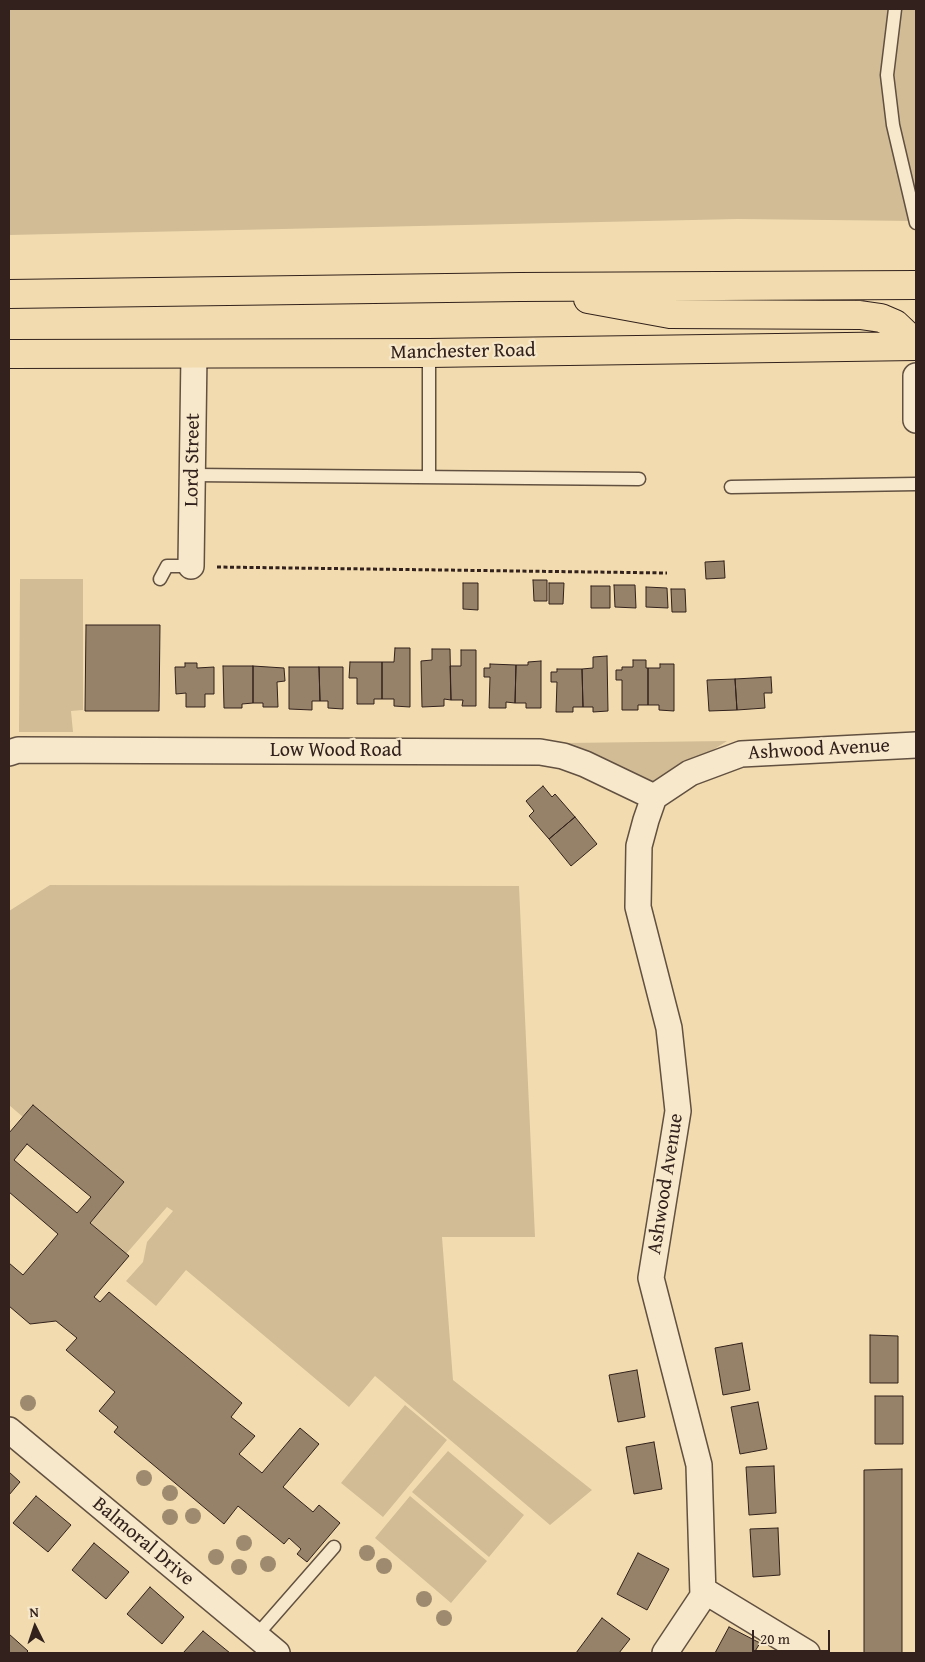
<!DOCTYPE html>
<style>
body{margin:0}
#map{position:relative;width:925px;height:1662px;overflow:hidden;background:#f2dcaf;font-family:"Gentium Book Plus",serif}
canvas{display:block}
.frame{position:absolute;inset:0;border:10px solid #32211c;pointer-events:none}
.north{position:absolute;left:10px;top:1602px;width:50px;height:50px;-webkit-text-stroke:4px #f7e8cb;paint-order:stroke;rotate:356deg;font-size:14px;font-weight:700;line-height:20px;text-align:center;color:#32211c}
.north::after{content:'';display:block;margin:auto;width:18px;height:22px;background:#32211c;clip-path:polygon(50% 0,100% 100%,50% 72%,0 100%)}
.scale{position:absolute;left:752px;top:1630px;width:78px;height:22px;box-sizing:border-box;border:2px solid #32211c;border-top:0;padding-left:6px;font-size:15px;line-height:18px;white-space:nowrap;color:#32211c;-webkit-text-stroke:4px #f7e8cb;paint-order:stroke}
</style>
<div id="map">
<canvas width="925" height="1662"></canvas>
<div class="frame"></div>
<div class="north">N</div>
<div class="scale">20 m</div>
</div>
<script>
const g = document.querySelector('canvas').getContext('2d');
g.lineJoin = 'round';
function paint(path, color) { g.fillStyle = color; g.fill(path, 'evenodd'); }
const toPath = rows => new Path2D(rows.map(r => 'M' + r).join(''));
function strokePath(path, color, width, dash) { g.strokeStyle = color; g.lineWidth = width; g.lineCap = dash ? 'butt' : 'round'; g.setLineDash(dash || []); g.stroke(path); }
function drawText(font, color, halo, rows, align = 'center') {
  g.font = font + ' "Gentium Book Plus",serif'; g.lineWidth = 4.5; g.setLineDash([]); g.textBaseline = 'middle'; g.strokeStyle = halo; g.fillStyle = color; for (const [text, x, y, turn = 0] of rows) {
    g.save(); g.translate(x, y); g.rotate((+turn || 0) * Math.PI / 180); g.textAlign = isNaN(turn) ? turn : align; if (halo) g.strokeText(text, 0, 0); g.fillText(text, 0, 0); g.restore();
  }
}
paint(toPath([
 [9,9,916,9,916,221,738,219,9,235],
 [20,579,83,579,83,710,71,711,73,732,19,732],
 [727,741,657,785,564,743],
 [50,885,519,886,535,1237,442,1237,453,1380,592,1490,550,1525,375,1376,349,1407,186,1270,156,1306,126,1281,143,1262,147,1242,173,1211,167,1207,126,1254,90,1223,124,1182,33,1105,23,1117,9,1105,9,911],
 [405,1405,447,1440,383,1517,341,1483],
 [448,1451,524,1515,489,1557,412,1492],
 [410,1496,487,1561,451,1603,375,1538]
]), '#d1bc96');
const building = toPath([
 [724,561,725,578,706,579,705,562,724,561],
 [533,580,547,580,547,601,534,601,533,580],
 [463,583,478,583,478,610,463,609,463,583],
 [549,583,564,583,563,604,549,604,549,583],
 [614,585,635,585,636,608,615,607,614,585],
 [591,586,610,586,610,608,591,608,591,586],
 [646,587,667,588,668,608,646,607,646,587],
 [671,589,685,589,686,612,672,612,671,589],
 [86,625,160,625,159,711,85,711,86,625],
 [395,648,410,648,410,707,394,706,394,699,382,699,382,662,394,662,395,648],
 [432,649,450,649,451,700,444,699,444,706,422,707,421,661,432,660,432,649],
 [461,650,476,650,476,706,462,706,463,700,451,700,450,666,461,666,461,650],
 [607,656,608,711,593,712,593,707,583,707,582,669,593,668,593,657,607,656],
 [633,660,646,660,646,668,648,668,648,705,638,705,638,710,622,710,622,680,616,680,616,670,622,670,622,667,633,667,633,660],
 [541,661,541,708,526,708,526,703,515,703,516,665,528,665,528,662,541,661],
 [350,662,382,662,382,699,374,699,374,704,357,704,357,678,349,678,350,662],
 [185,663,197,663,197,668,214,667,214,694,205,694,205,707,186,707,186,693,176,694,175,667,185,667,185,663],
 [490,664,516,665,515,703,506,702,506,708,489,708,490,677,484,677,484,668,490,668,490,664],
 [660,664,674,664,674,711,659,710,659,705,648,705,648,668,660,668,660,664],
 [223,666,253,666,253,703,242,704,242,708,224,708,223,666],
 [253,666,284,668,285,681,277,682,278,707,263,707,263,703,253,703,253,666],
 [289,667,319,667,320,701,312,701,312,710,289,709,289,667],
 [319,667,343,667,343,709,328,708,328,701,320,701,319,667],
 [557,669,582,669,583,707,573,707,573,712,556,712,557,682,551,682,551,672,557,672,557,669],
 [771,677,772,693,764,693,765,708,737,710,735,679,771,677],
 [735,679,737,710,709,711,707,680,735,679],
 [543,786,552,797,555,794,575,817,549,839,529,816,534,811,526,801,543,786],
 [575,817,597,844,571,866,549,839,575,817],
 [33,1105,124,1182,90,1223,129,1256,94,1297,100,1302,109,1292,242,1403,231,1417,255,1436,239,1454,262,1473,300,1428,319,1444,283,1487,313,1512,319,1505,340,1523,307,1562,297,1554,301,1549,289,1538,284,1544,238,1506,224,1524,114,1432,118,1427,99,1411,115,1392,66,1350,77,1338,56,1321,30,1324,9,1306,9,1263,23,1275,58,1234,9,1192,9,1133,33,1105],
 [27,1144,91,1197,77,1213,14,1160,27,1144],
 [870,1335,898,1336,898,1383,870,1383,870,1335],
 [742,1343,750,1390,723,1395,715,1348,742,1343],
 [637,1370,645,1417,618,1422,609,1375,637,1370],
 [875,1396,903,1396,903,1444,875,1444,875,1396],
 [758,1402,767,1449,740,1454,731,1407,758,1402],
 [654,1442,662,1489,634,1494,626,1447,654,1442],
 [774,1466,776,1513,749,1515,746,1467,774,1466],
 [902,1469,902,1653,864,1653,864,1470,902,1469],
 [9,1472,20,1482,9,1495,9,1472],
 [36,1496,71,1525,48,1552,13,1523,36,1496],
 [778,1528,780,1575,753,1577,750,1529,778,1528],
 [94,1543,129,1572,106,1599,72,1570,94,1543],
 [638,1553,669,1569,647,1610,617,1594,638,1553],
 [150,1587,184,1617,162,1644,127,1614,150,1587],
 [602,1618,630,1639,619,1653,576,1653,602,1618],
 [729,1627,760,1643,754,1653,715,1653,729,1627],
 [203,1631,230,1653,183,1653,203,1631],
 [9,1634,28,1651,26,1653,9,1653,9,1634]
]);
paint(building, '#968268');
strokePath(building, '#32211c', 1);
const lane = toPath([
 [895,9,887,75,893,125,916,223],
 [193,475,639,479],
 [429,476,429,353],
 [731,487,916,484],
 [160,579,167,566,191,566],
 [256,1636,334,1547]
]);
const street = toPath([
 [916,376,916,420],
 [191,566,194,354],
 [9,753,18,750,540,752,563,756,585,764,654,797],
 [9,1430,277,1653],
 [703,1590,807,1653],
 [665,1653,703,1596,699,1465,651,1278,678,1111,669,1028,638,907,639,846,646,820,654,797,690,773,741,754,916,745]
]);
const highway = toPath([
 [9,294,520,287,916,285],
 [588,299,670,314,860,315,881,318,895,324,916,344],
 [9,354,429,353,916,346]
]);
strokePath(lane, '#625041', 15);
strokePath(street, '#625041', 28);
strokePath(highway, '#32211c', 30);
strokePath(toPath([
 [217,567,667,573]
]), '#32211c', 3, [4, 2.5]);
strokePath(lane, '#f7e8cb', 12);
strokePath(street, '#f7e8cb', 25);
strokePath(highway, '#f2dcaf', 28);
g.fillStyle = '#9e8b6f';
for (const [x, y] of [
 [28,1403],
 [144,1478],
 [170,1493],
 [193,1516],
 [170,1517],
 [244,1543],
 [367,1553],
 [216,1557],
 [268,1564],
 [384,1566],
 [239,1567],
 [424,1599],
 [444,1618]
]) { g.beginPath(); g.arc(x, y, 8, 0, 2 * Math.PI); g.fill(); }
drawText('20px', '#32211c', '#f7e8cb', [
 ["Manchester Road",463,352,-1],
 ["Lord Street",193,460,-89],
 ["Ashwood Avenue",819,750,-3],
 ["Low Wood Road",336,751],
 ["Ashwood Avenue",666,1184,-81],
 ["Balmoral Drive",143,1542,40]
]);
</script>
